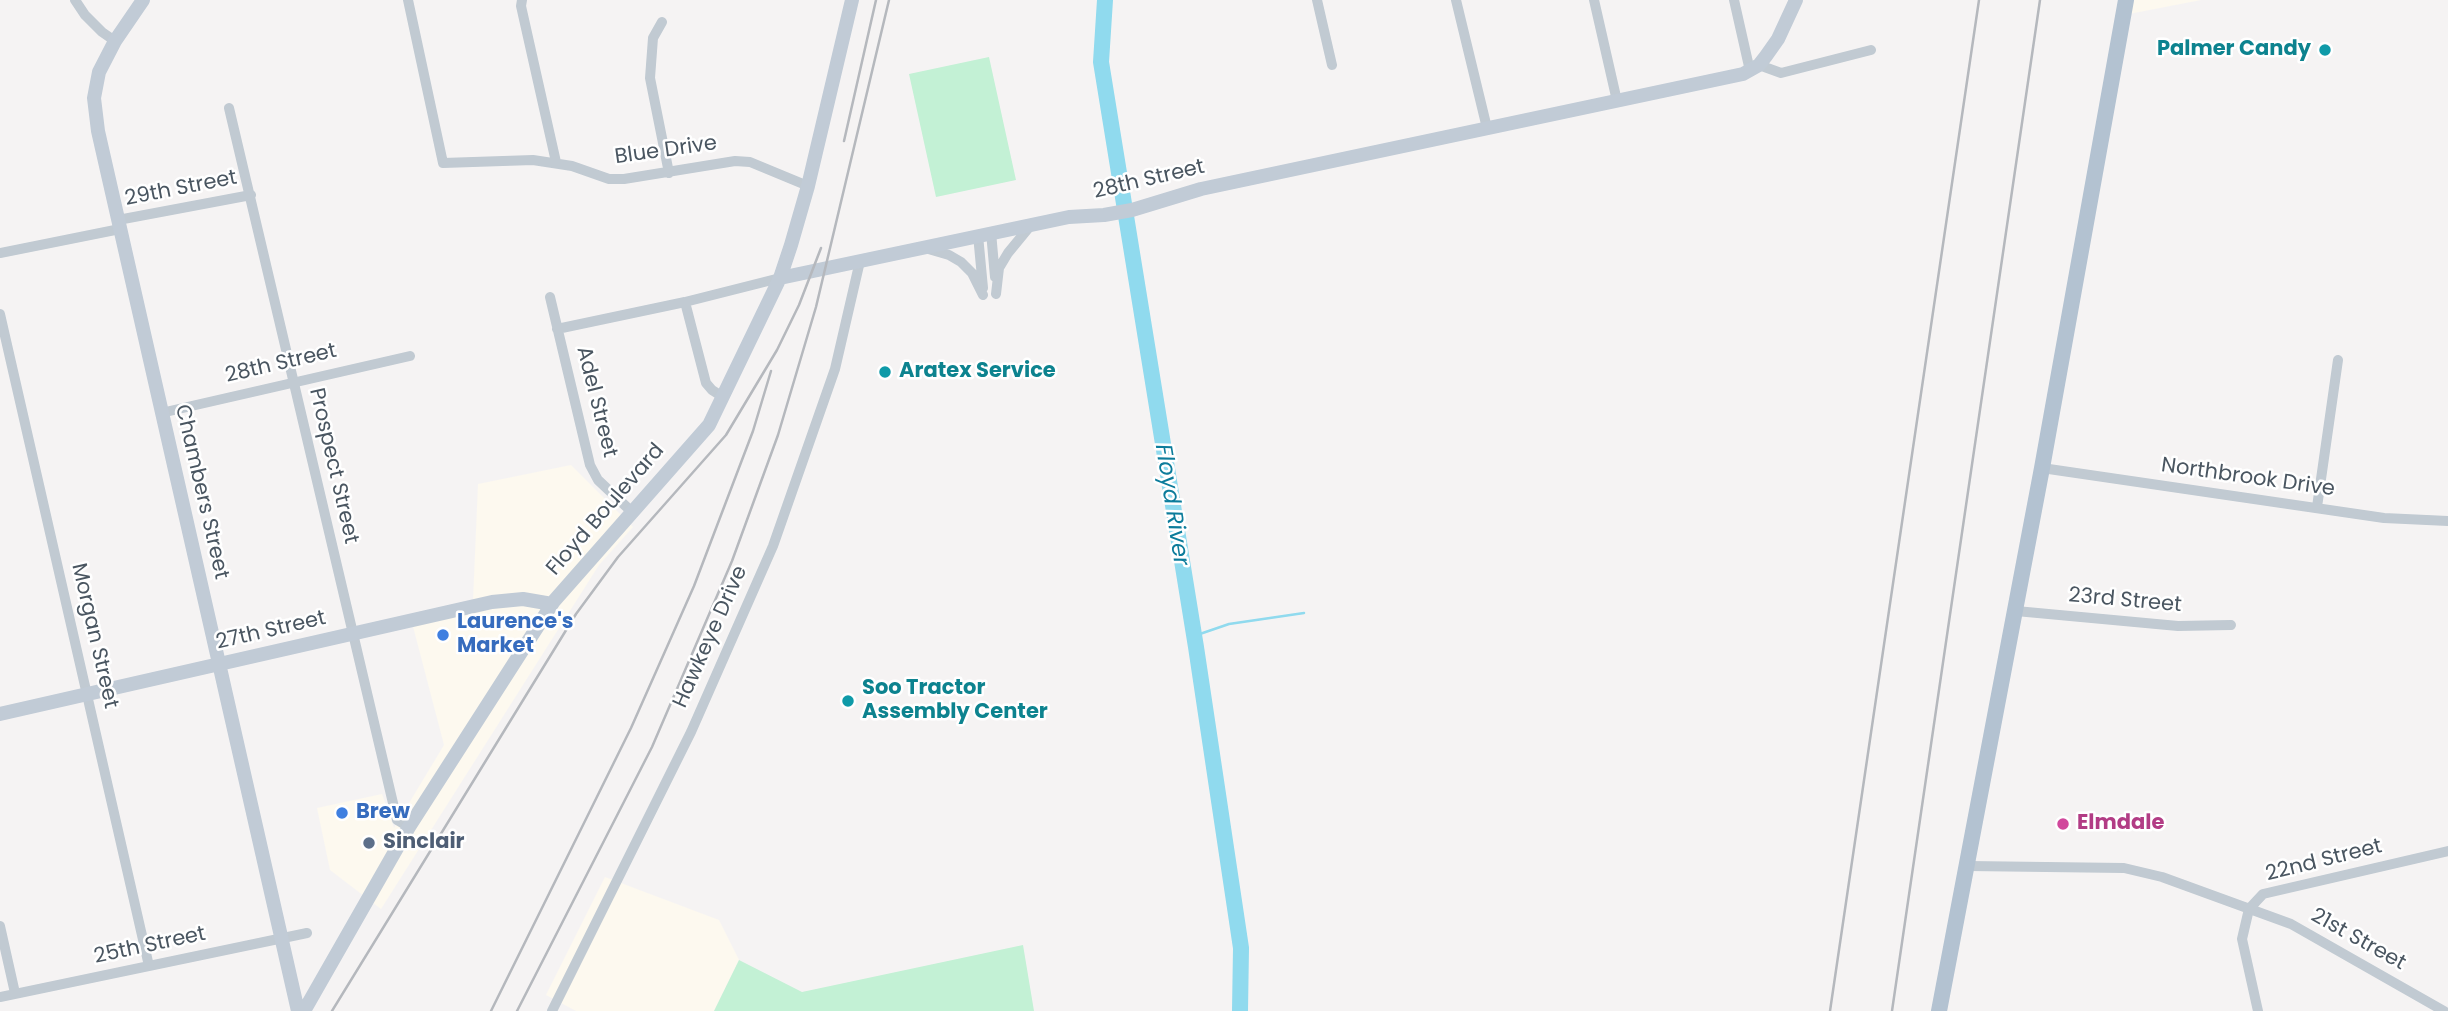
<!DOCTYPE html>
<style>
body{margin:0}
canvas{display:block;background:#f5f3f3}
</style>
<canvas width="2448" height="1011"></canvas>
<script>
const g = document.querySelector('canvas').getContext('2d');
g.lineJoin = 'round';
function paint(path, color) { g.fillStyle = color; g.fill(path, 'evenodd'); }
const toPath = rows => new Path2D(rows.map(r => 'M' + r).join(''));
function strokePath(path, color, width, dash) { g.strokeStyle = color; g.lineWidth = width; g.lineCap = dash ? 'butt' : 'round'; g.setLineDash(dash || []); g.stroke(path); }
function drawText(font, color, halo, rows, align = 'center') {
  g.font = font + ' Poppins,sans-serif'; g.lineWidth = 5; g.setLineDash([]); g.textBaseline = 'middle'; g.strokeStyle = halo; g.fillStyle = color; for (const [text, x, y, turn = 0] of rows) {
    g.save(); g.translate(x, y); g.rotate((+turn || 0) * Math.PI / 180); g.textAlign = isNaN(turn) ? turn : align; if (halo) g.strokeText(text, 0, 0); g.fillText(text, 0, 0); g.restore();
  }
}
paint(toPath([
 [2132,0,2201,0,2129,14],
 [571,465,633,527,599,565,381,909,330,870,317,808,382,794,394,828,444,745,410,615,473,600,478,484],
 [605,877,719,920,739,960,714,1011,576,1011,546,995]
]), '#fdf9ef');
paint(toPath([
 [989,57,1016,180,936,197,909,74],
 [1023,945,1034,1011,714,1011,739,960,802,992]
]), '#c3f1d5');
strokePath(toPath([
 [1194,636,1229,624,1304,613]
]), '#90daee', 2.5);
strokePath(toPath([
 [1105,0,1101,62,1196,647,1241,948,1240,1011]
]), '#90daee', 16);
strokePath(toPath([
 [75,0,85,15,102,32,115,41],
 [408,0,443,163,533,160,572,166,609,179,624,179,735,161,750,162,808,186],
 [522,0,521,6,556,162],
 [1317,0,1332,65],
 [1456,0,1487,128],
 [1594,0,1617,101],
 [1734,0,1750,71],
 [662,22,653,38,650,78,669,173],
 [1759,65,1781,73,1871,50],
 [229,108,397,820,409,827],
 [118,220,251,195],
 [991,232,995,277],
 [978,235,983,288],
 [925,248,949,255,961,262,972,273,983,295],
 [0,253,120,229],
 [996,294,999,268,1008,253,1031,225],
 [550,297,590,465,598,480,632,512],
 [685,302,706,383,712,390,723,397],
 [0,314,149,966],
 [557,329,685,302,780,278],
 [161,413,410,356],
 [2042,468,2384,518,2448,521],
 [2317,507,2338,360],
 [2016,611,2178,626,2231,625],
 [1968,866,2124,868,2162,877,2291,924,2444,1011],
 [0,926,15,993],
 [0,997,307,933],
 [552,1011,691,732,773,546,835,369,860,261],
 [2258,1011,2242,939,2249,909,2263,894,2448,851]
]), '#c1cad2', 10);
strokePath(toPath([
 [143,0,115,41,99,72,94,98,98,131,298,1011],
 [780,278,1069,217,1104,215,1132,210,1201,189,1743,74,1759,65,1766,56,1778,39,1796,0],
 [0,714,492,602,523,599,552,604],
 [304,1011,409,827,554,601,709,425,780,278,791,245,808,186,852,0]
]), '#c1cbd6', 14);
strokePath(toPath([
 [1939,1011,2042,468,2126,0]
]), '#b3c2d1', 16);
strokePath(toPath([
 [844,141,876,0],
 [332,1011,576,614,618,557,726,435,777,350,799,305,821,248],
 [491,1011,631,728,694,586,753,431,771,371],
 [517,1011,652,747,732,561,778,435,816,307,889,0],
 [1830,1011,1979,0],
 [1892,1011,2040,0]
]), '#b5b8bd', 2.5);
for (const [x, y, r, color] of [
 [2325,50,7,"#0f9aa8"],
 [885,372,7,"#0f9aa8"],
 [443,635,7,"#3f7fe0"],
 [848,701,7,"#0f9aa8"],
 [342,813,7,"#3f7fe0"],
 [2063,824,7,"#d1479c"],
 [369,843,7,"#5c6f8a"]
]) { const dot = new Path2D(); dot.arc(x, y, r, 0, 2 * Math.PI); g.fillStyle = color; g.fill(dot); strokePath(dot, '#fff', 2.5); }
drawText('bold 21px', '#0d838f', '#fff', [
 ["Palmer Candy",2311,50,"right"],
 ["Aratex Service",899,372],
 ["Soo Tractor",862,689],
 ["Assembly Center",862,713]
], 'left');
drawText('21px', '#4a5661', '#fff', [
 ["Blue Drive",666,151,-8],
 ["28th Street",1149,180,-13],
 ["29th Street",181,189,-11],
 ["28th Street",281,364,-13],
 ["Adel Street",596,402,76],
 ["Prospect Street",333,466,77],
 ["Northbrook Drive",2248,478,8],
 ["Chambers Street",201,492,77],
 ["Floyd Boulevard",606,510,-49],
 ["23rd Street",2125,601,5],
 ["27th Street",271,631,-13],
 ["Morgan Street",94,636,77],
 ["Hawkeye Drive",711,637,-66],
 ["22nd Street",2324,861,-14],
 ["21st Street",2358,940,29],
 ["25th Street",150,946,-12]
]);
drawText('bold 21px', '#366cbe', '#fff', [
 ["Laurence's",457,623],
 ["Market",457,647],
 ["Brew",356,813]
], 'left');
drawText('bold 21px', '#b23c85', '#fff', [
 ["Elmdale",2077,824]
], 'left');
drawText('bold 21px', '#4e5e75', '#fff', [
 ["Sinclair",383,843]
], 'left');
drawText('italic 23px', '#0c7c9b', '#fff', [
 ["Floyd River",1171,505,81]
]);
</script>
